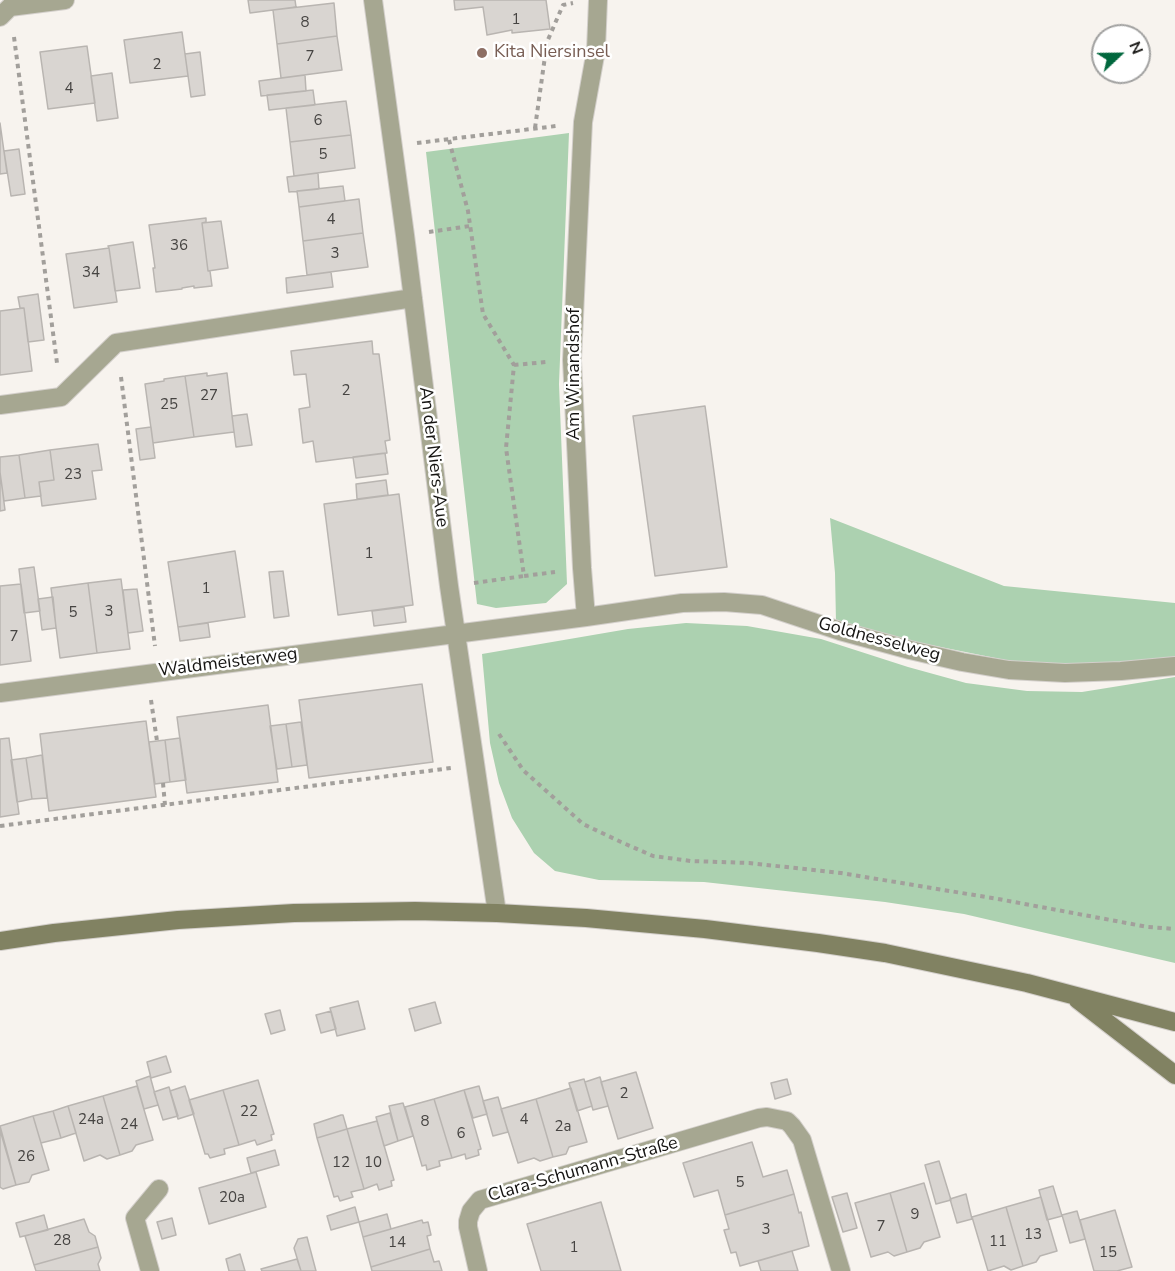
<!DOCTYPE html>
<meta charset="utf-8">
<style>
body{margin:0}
#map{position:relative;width:1175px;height:1271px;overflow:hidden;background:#f7f3ee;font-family:"Nunito Sans",sans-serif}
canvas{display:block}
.north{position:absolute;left:1091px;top:24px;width:60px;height:60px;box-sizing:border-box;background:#fff;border:2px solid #a1a1a0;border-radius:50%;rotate:68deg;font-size:16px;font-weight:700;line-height:24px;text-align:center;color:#151412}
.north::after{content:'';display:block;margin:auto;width:21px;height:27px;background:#00673d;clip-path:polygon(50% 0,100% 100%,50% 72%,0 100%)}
</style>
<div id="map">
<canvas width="1175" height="1271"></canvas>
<div class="north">N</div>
</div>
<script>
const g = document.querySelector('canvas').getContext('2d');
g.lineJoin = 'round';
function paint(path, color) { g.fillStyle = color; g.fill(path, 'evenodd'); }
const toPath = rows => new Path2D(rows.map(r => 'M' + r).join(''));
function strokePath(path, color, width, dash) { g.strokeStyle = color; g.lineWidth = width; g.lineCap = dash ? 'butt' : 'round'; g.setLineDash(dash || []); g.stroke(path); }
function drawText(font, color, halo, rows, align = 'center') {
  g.font = font + ' "Nunito Sans",sans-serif'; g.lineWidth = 5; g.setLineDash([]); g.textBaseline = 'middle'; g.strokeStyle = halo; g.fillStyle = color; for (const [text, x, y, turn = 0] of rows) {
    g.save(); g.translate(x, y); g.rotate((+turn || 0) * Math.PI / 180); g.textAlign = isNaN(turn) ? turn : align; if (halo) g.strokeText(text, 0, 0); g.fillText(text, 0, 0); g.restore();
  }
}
paint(toPath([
 [569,133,559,384,567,584,546,603,496,608,477,604,426,152],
 [830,518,1004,586,1175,603,1175,658,1106,666,1035,666,891,637,836,622,835,573],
 [686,623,747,626,821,639,908,667,966,683,1027,691,1082,692,1175,677,1175,963,964,914,885,902,704,882,599,880,555,871,534,853,512,818,499,783,490,743,482,654,628,629]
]), '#acd1b0');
const building = toPath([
 [248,0,295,0,296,7,250,13,248,0],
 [454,0,546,0,550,29,512,33,512,30,487,35,483,7,455,10,454,0],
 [334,3,337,36,277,44,273,10,334,3],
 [182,32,188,76,130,83,124,40,182,32],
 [337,36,342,70,281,78,277,44,337,36],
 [87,46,95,103,48,109,40,52,87,46],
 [200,52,205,95,191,97,185,54,200,52],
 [112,73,118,118,97,121,91,76,112,73],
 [305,75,306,91,261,96,259,81,305,75],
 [313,90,315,105,269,110,267,95,313,90],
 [346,101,351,135,290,142,286,108,346,101],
 [0,123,7,173,0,174,0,123],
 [351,135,355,168,294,176,290,142,351,135],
 [19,149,25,194,11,196,4,151,19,149],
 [318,173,319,189,289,192,287,177,318,173],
 [343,186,345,201,299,207,297,191,343,186],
 [359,199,363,233,303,241,299,207,359,199],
 [206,218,206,222,202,223,208,271,210,271,212,286,194,288,194,286,182,288,182,289,156,292,153,268,155,268,149,225,206,218],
 [221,221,228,268,208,271,202,223,221,221],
 [363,233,368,267,307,275,303,241,363,233],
 [133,242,140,288,115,291,109,248,108,246,133,242],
 [109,248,117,302,74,308,66,254,109,248],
 [331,272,333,287,287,293,286,278,331,272],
 [38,294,44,340,28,342,24,308,20,308,18,297,38,294],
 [24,308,32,371,0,375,0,311,24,308],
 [372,341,373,354,379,354,390,440,385,441,387,453,316,462,313,441,303,443,299,409,310,407,306,374,294,375,291,351,372,341],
 [207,373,207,376,227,373,234,432,194,437,185,376,207,373],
 [185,376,194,437,153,443,145,384,164,381,164,379,185,376],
 [705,406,727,567,655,576,633,416,705,406],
 [247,414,252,445,236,447,232,416,247,414],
 [151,427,155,458,140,460,136,429,151,427],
 [98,444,102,470,92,471,96,499,42,506,39,482,54,480,50,450,98,444],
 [50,450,54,480,39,482,41,496,25,498,19,455,50,450],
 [385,453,388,474,356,478,353,457,385,453],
 [19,455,25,498,4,501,0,472,0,457,19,455],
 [0,472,5,510,0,511,0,472],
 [386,480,388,495,357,499,356,484,386,480],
 [399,494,413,605,338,615,324,504,399,494],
 [235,551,245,617,178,627,168,562,235,551],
 [34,567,40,611,24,613,19,569,34,567],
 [283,571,289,616,274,618,269,572,283,571],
 [121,579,130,649,97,653,88,583,121,579],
 [88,583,97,653,60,658,51,588,88,583],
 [21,584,31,661,0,665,0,586,21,584],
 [137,589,143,631,128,633,123,590,137,589],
 [53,597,56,628,42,630,38,599,53,597],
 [404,607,406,622,374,626,372,611,404,607],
 [208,623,210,637,180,641,178,627,208,623],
 [422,684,433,762,309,778,299,700,422,684],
 [268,705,278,782,187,793,177,717,268,705],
 [146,721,156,797,49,811,40,734,146,721],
 [301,722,307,765,292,767,286,724,301,722],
 [286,724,292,767,277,769,270,726,286,724],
 [9,738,19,814,0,817,0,739,9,738],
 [180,738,186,780,170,782,165,740,180,738],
 [165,740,170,782,155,784,149,742,165,740],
 [42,755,47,798,32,799,26,758,42,755],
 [26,758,32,799,17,802,11,760,26,758],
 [358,1001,365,1029,337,1036,330,1008,358,1001],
 [435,1002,441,1023,415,1031,409,1009,435,1002],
 [280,1010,285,1030,271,1034,265,1014,280,1010],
 [331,1011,336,1029,321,1033,316,1015,331,1011],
 [166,1056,171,1072,151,1078,147,1062,166,1056],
 [636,1072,653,1128,618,1139,601,1082,636,1072],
 [150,1076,158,1105,144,1109,136,1081,150,1076],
 [600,1077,608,1106,593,1110,585,1082,600,1077],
 [584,1079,592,1106,577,1111,569,1083,584,1079],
 [787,1079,791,1094,775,1099,771,1083,787,1079],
 [258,1080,274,1134,271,1135,272,1140,257,1145,255,1140,239,1145,223,1090,258,1080],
 [137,1086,153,1140,136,1145,132,1151,120,1155,103,1096,137,1086],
 [185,1086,194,1114,178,1119,170,1091,185,1086],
 [479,1086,487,1114,473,1118,464,1090,479,1086],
 [169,1087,178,1116,163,1120,154,1092,169,1087],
 [571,1088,587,1142,569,1147,566,1154,553,1157,536,1099,571,1088],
 [223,1090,239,1145,224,1149,225,1154,210,1158,208,1154,205,1154,189,1100,223,1090],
 [464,1090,481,1149,478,1150,479,1155,466,1159,465,1154,452,1158,434,1099,464,1090],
 [103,1096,120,1155,107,1159,100,1155,84,1161,68,1106,103,1096],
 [498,1097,508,1132,493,1136,483,1101,498,1097],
 [434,1099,452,1158,439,1161,440,1166,427,1170,426,1165,422,1166,405,1107,434,1099],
 [536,1099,553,1157,540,1161,534,1158,518,1163,501,1109,536,1099],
 [403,1103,413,1136,398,1141,389,1106,403,1103],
 [68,1106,76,1133,61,1138,53,1111,68,1106],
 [53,1111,61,1138,41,1143,33,1116,53,1111],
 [390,1113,398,1141,384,1146,376,1117,390,1113],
 [341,1115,343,1115,347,1129,317,1138,314,1124,341,1115],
 [33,1116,49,1170,32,1175,29,1182,16,1185,0,1126,33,1116],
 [377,1121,394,1180,391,1181,392,1186,379,1190,377,1184,364,1189,347,1129,377,1121],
 [347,1129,364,1189,351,1192,353,1197,340,1201,338,1196,334,1197,317,1138,347,1129],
 [0,1130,16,1185,3,1189,0,1187,0,1130],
 [752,1142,763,1177,787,1170,794,1194,725,1215,718,1190,694,1197,683,1163,752,1142],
 [275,1150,279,1165,251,1173,247,1158,275,1150],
 [939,1161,951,1200,936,1204,925,1165,939,1161],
 [256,1172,266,1207,209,1224,199,1188,256,1172],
 [924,1183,940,1237,924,1242,920,1248,907,1252,890,1193,924,1183],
 [1053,1186,1062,1216,1047,1220,1039,1190,1053,1186],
 [847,1193,857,1228,843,1232,832,1197,847,1193],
 [890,1193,907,1252,894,1256,888,1252,871,1257,855,1203,890,1193],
 [794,1194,799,1213,801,1212,809,1246,740,1266,736,1252,731,1253,724,1230,729,1229,725,1215,794,1194],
 [966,1194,972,1219,957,1223,950,1199,966,1194],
 [1041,1197,1057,1251,1040,1256,1036,1262,1023,1266,1006,1207,1041,1197],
 [601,1202,621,1271,541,1271,527,1224,601,1202],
 [355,1207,359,1222,331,1230,327,1216,355,1207],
 [1006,1207,1023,1266,1011,1270,1004,1266,988,1271,972,1217,1006,1207],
 [1115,1210,1132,1267,1117,1271,1094,1271,1080,1220,1115,1210],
 [1077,1211,1085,1239,1070,1243,1062,1215,1077,1211],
 [387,1214,391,1229,363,1237,359,1222,387,1214],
 [44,1215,48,1230,20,1237,16,1223,44,1215],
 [172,1218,176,1235,162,1239,157,1222,172,1218],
 [84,1219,89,1232,95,1236,98,1247,34,1265,25,1236,84,1219],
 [422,1220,423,1223,428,1222,431,1235,427,1236,430,1249,371,1267,363,1237,422,1220],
 [307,1237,316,1271,301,1271,294,1248,298,1239,307,1237],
 [98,1247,101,1258,98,1264,100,1271,36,1271,34,1265,98,1247],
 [430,1249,434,1262,439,1261,442,1271,372,1271,371,1267,430,1249],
 [792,1251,798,1271,761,1271,758,1261,792,1251],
 [240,1254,245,1271,229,1271,226,1259,240,1254],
 [297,1259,301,1271,262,1271,261,1269,297,1259]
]);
paint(building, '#d9d5d1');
strokePath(building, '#b9b5b1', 1.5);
const street = toPath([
 [373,0,405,235,449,586,497,913],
 [0,17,10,7,65,0],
 [0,405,61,397,116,343,413,298],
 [586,617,582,568,572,360,583,122,596,50,598,0],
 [0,693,586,617,682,603,724,602,762,605,840,631,910,650,962,662,1009,670,1065,673,1121,671,1175,666],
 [150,1271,135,1218,159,1189],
 [478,1271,468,1227,468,1221,471,1211,480,1200,759,1118,767,1117,787,1121,792,1126,802,1140,841,1271]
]);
const secondary = toPath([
 [0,941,54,933,178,920,294,913,415,911,497,913,586,918,705,929,818,943,885,953,1027,983,1175,1022],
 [1078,1000,1175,1075]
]);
strokePath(street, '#d3cfcb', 20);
strokePath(secondary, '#d3cfcb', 20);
strokePath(toPath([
 [14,37,57,363],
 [535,128,547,42,563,5,573,3],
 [449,140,468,211,483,314,514,365,506,448,524,576,555,572],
 [417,143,556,126],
 [429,232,470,226],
 [514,365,546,362],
 [121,377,155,646],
 [474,583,524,576],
 [151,700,157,741],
 [499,734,523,770,583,824,621,842,653,856,691,861,749,863,841,873,998,899,1148,927,1175,929],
 [163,783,165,805],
 [0,826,451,768]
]), '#a29f9b', 4, [4.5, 4.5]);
strokePath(street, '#a6a791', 18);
strokePath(secondary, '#818262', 18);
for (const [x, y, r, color] of [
 [482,53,6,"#8d6e63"]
]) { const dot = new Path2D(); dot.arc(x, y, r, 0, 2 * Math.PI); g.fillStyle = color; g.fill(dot); strokePath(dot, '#fff', 2); }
drawText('15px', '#464442', null, [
 ["1",516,20],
 ["8",305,23],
 ["7",310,57],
 ["2",157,65],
 ["4",69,89],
 ["6",318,121],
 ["5",323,155],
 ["4",331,220],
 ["36",179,246],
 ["3",335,254],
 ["34",91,273],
 ["2",346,391],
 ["27",209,396],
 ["25",169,405],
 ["23",73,475],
 ["1",369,554],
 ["1",206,589],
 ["3",109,612],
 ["5",73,613],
 ["7",14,637],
 ["2",624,1094],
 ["22",249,1112],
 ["24a",91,1120],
 ["4",524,1120],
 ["8",425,1122],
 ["24",129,1125],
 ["2a",563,1127],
 ["6",461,1134],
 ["26",26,1157],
 ["12",341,1163],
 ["10",373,1163],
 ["5",740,1183],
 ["20a",232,1198],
 ["9",915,1215],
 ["7",881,1227],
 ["3",766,1230],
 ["13",1033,1235],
 ["28",62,1241],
 ["11",998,1242],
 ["14",397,1243],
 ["1",574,1248],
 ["15",1108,1253]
]);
drawText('18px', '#785e54', '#fff', [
 ["Kita Niersinsel",494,53]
], 'left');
drawText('18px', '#151412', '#fff', [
 ["Am Winandshof",575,374,-90],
 ["An der Niers-Aue",433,457,83],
 ["Goldnesselweg",879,640,15],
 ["Waldmeisterweg",228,663,-7],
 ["Clara-Schumann-Straße",583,1170,-16]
]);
</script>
